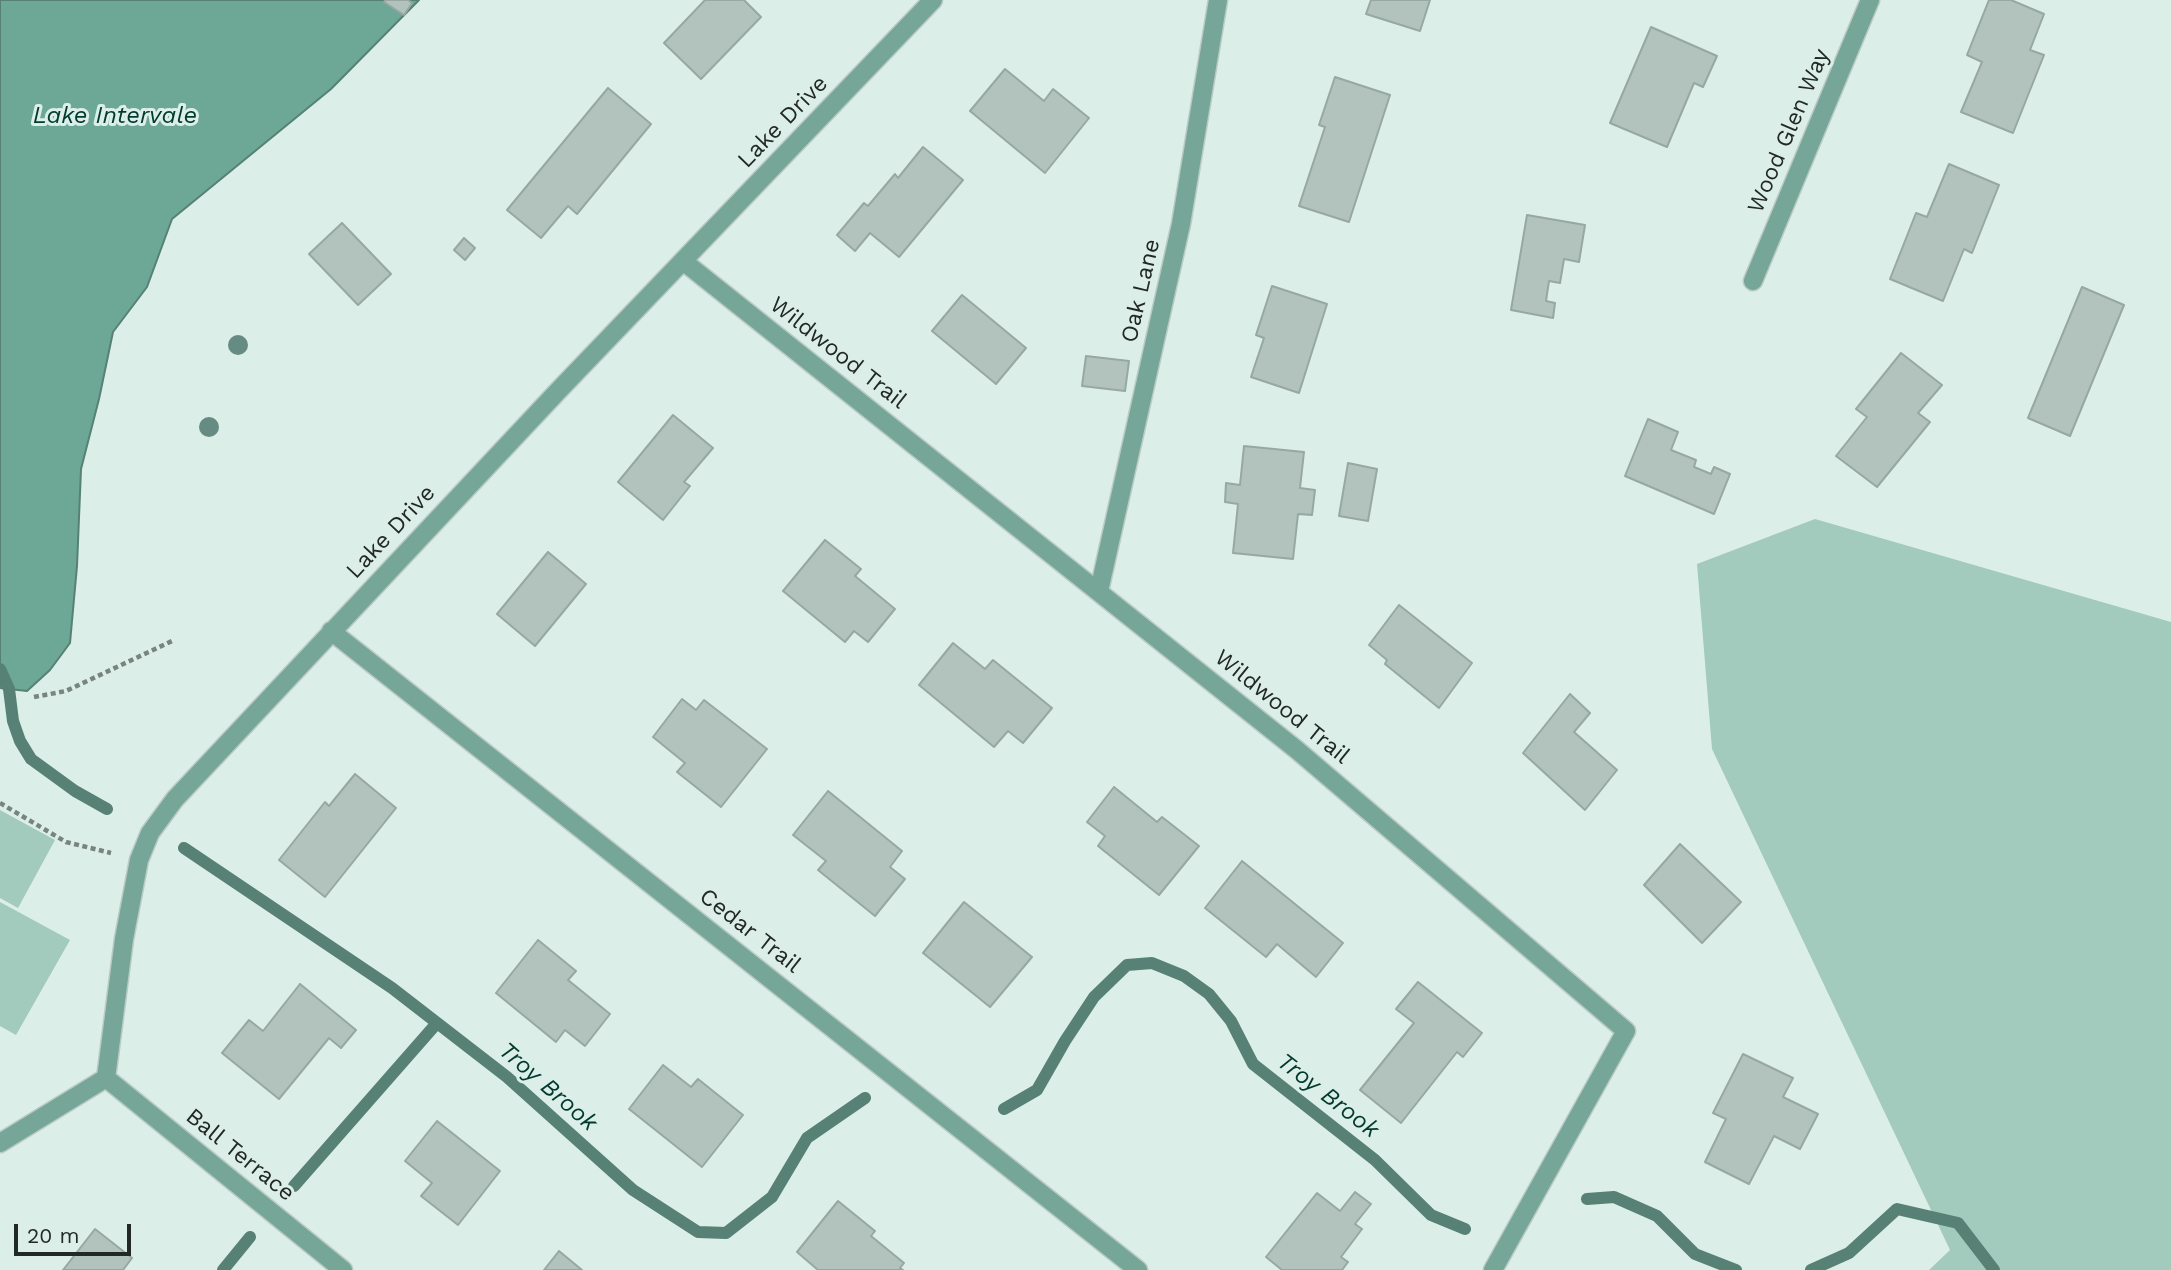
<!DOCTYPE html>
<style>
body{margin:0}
#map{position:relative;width:2171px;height:1270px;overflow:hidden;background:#dceee8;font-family:"Work Sans",sans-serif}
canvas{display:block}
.scale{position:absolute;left:14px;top:1224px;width:117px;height:32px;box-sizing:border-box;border:4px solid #212825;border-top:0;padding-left:9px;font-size:21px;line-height:24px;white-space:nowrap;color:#212825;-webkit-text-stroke:5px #dceee8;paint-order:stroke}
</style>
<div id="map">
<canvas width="2171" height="1270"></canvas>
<div class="scale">20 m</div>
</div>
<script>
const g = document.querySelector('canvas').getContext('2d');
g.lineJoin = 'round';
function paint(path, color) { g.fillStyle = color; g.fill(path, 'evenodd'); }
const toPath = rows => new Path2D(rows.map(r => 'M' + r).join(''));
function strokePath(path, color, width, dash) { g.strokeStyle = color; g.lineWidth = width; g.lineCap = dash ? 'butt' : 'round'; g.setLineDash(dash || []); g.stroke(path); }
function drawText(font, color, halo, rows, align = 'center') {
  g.font = font + ' "Work Sans",sans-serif'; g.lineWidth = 6; g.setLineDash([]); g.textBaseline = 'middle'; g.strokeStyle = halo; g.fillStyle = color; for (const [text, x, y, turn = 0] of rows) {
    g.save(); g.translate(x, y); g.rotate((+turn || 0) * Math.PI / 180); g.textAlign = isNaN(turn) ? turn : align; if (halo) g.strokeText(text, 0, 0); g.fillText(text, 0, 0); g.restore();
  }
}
paint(toPath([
 [1815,519,2171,622,2171,1270,1929,1270,1950,1250,1712,749,1697,564],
 [0,810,55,840,18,908,0,898],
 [0,902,70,940,16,1035,0,1026]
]), '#a2cabd');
const water = toPath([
 [0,0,419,0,331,89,172,219,147,287,113,332,99,399,81,469,77,566,70,643,50,670,27,691,0,688,0,0]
]);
paint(water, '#6da796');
strokePath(water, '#568174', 2);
strokePath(toPath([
 [0,669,9,689,13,721,20,741,31,759,75,791,107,809],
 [184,848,392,988,507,1077,633,1190,698,1232,726,1233,772,1197,807,1138,865,1098],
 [1004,1109,1037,1090,1065,1041,1094,997,1127,965,1152,963,1184,976,1209,994,1231,1021,1253,1064,1375,1160,1431,1215,1465,1229],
 [294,1186,437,1023],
 [1587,1199,1614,1197,1657,1216,1695,1254,1736,1270],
 [223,1270,250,1237],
 [1811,1270,1849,1253,1897,1209,1958,1223,1994,1270]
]), '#568174', 12);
const building = toPath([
 [386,0,408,0,412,3,404,15,384,2,386,0],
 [705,0,744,0,761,17,701,79,664,43,705,0],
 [1371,0,1430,0,1420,31,1366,14,1371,0],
 [1989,0,2011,0,2044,14,2030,50,2044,55,2013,133,1961,112,1982,62,1967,55,1989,0],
 [1651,27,1717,56,1703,87,1694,83,1667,147,1610,123,1651,27],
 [1005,69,1044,101,1053,89,1089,118,1045,173,970,111,1005,69],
 [1335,77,1390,95,1349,222,1299,206,1325,127,1319,125,1335,77],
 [608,88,651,124,577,214,568,206,541,238,507,210,608,88],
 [923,147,963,180,899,257,870,233,855,251,837,235,864,203,868,206,895,174,898,178,923,147],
 [1949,164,1999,185,1972,253,1964,249,1943,301,1890,279,1916,213,1927,217,1949,164],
 [1527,215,1585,225,1579,262,1564,259,1560,283,1549,281,1546,301,1555,303,1553,318,1511,310,1527,215],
 [342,223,391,274,358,305,309,254,342,223],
 [464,238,475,248,465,260,454,250,464,238],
 [1272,286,1327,304,1299,393,1251,377,1264,338,1256,335,1272,286],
 [2082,287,2124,305,2070,436,2028,418,2082,287],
 [962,295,1026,348,996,384,932,331,962,295],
 [1901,353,1942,385,1918,413,1930,422,1877,487,1836,456,1867,417,1856,409,1901,353],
 [1086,356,1129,361,1125,391,1082,386,1086,356],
 [673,415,713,448,684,482,690,486,663,520,618,482,673,415],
 [1648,419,1678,432,1671,450,1696,460,1694,467,1711,474,1714,467,1730,474,1714,514,1625,476,1648,419],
 [1244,446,1304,452,1300,488,1315,490,1312,515,1298,514,1293,559,1233,553,1238,504,1225,502,1226,483,1240,485,1244,446],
 [1348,463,1377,469,1368,521,1339,516,1348,463],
 [825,540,861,569,855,576,895,609,868,642,854,631,845,642,783,591,825,540],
 [548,552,586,584,535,646,497,614,548,552],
 [1399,605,1472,663,1439,708,1385,664,1387,660,1369,645,1399,605],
 [953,643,985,669,993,660,1052,708,1023,743,1008,731,994,747,919,685,953,643],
 [1570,694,1590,713,1574,732,1617,770,1585,810,1523,753,1570,694],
 [682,699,696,710,704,700,767,749,721,807,677,772,685,763,653,737,682,699],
 [355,774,396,808,325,897,279,860,325,802,329,806,355,774],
 [1114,787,1157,822,1162,817,1199,846,1159,895,1098,846,1105,836,1087,822,1114,787],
 [828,791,902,851,890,867,905,879,875,916,818,870,826,861,793,835,828,791],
 [1680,844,1741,902,1702,943,1644,885,1680,844],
 [1242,861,1343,943,1316,977,1277,944,1266,957,1205,908,1242,861],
 [964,902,1032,957,990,1007,923,953,964,902],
 [538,940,576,971,568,980,610,1014,585,1046,565,1030,556,1042,496,993,538,940],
 [1418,982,1482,1033,1463,1057,1457,1052,1401,1123,1360,1090,1414,1023,1396,1009,1418,982],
 [300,984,356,1030,341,1048,329,1038,279,1099,222,1053,249,1020,263,1031,300,984],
 [1743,1054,1793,1078,1783,1097,1818,1114,1800,1149,1774,1136,1749,1184,1705,1162,1726,1119,1713,1113,1743,1054],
 [663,1065,691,1087,698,1079,743,1115,702,1167,629,1109,663,1065],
 [437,1121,500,1171,458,1225,421,1196,432,1183,405,1161,437,1121],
 [1355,1192,1371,1204,1355,1224,1362,1229,1341,1257,1348,1262,1342,1270,1282,1270,1266,1257,1317,1193,1340,1211,1355,1192],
 [838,1201,875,1231,871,1236,904,1263,900,1268,903,1270,818,1270,797,1252,838,1201],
 [95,1229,132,1258,123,1270,63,1270,95,1229],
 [559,1251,582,1270,544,1270,559,1251]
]);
paint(building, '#b2c3bd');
strokePath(building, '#97a8a2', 2);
const minor = toPath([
 [683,261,1297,750,1626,1031,1493,1270],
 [1753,281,1870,0],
 [1099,591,1181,224,1218,0],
 [331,631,1138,1270],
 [106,1078,343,1270],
 [0,1143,106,1078,124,939,139,860,150,833,175,799,558,391,933,0]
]);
strokePath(minor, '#bacac5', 21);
strokePath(toPath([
 [34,697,66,691,172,641],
 [0,803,66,842,111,853]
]), '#788480', 4.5, [5, 3.5]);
strokePath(minor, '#75a697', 18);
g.fillStyle = '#658b82';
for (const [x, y] of [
 [238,345],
 [209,427]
]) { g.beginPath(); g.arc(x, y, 10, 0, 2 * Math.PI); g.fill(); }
drawText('23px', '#212825', '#dceee8', [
 ["Lake Drive",783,122,-46],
 ["Wood Glen Way",1789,131,-67],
 ["Oak Lane",1141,291,-77],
 ["Wildwood Trail",838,353,38],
 ["Lake Drive",391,532,-47],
 ["Wildwood Trail",1282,707,39],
 ["Cedar Trail",750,931,38],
 ["Ball Terrace",240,1155,39]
]);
drawText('italic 24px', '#01392d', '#dceee8', [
 ["Lake Intervale",115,116],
 ["Troy Brook",548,1087,41],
 ["Troy Brook",1328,1096,38]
]);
</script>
